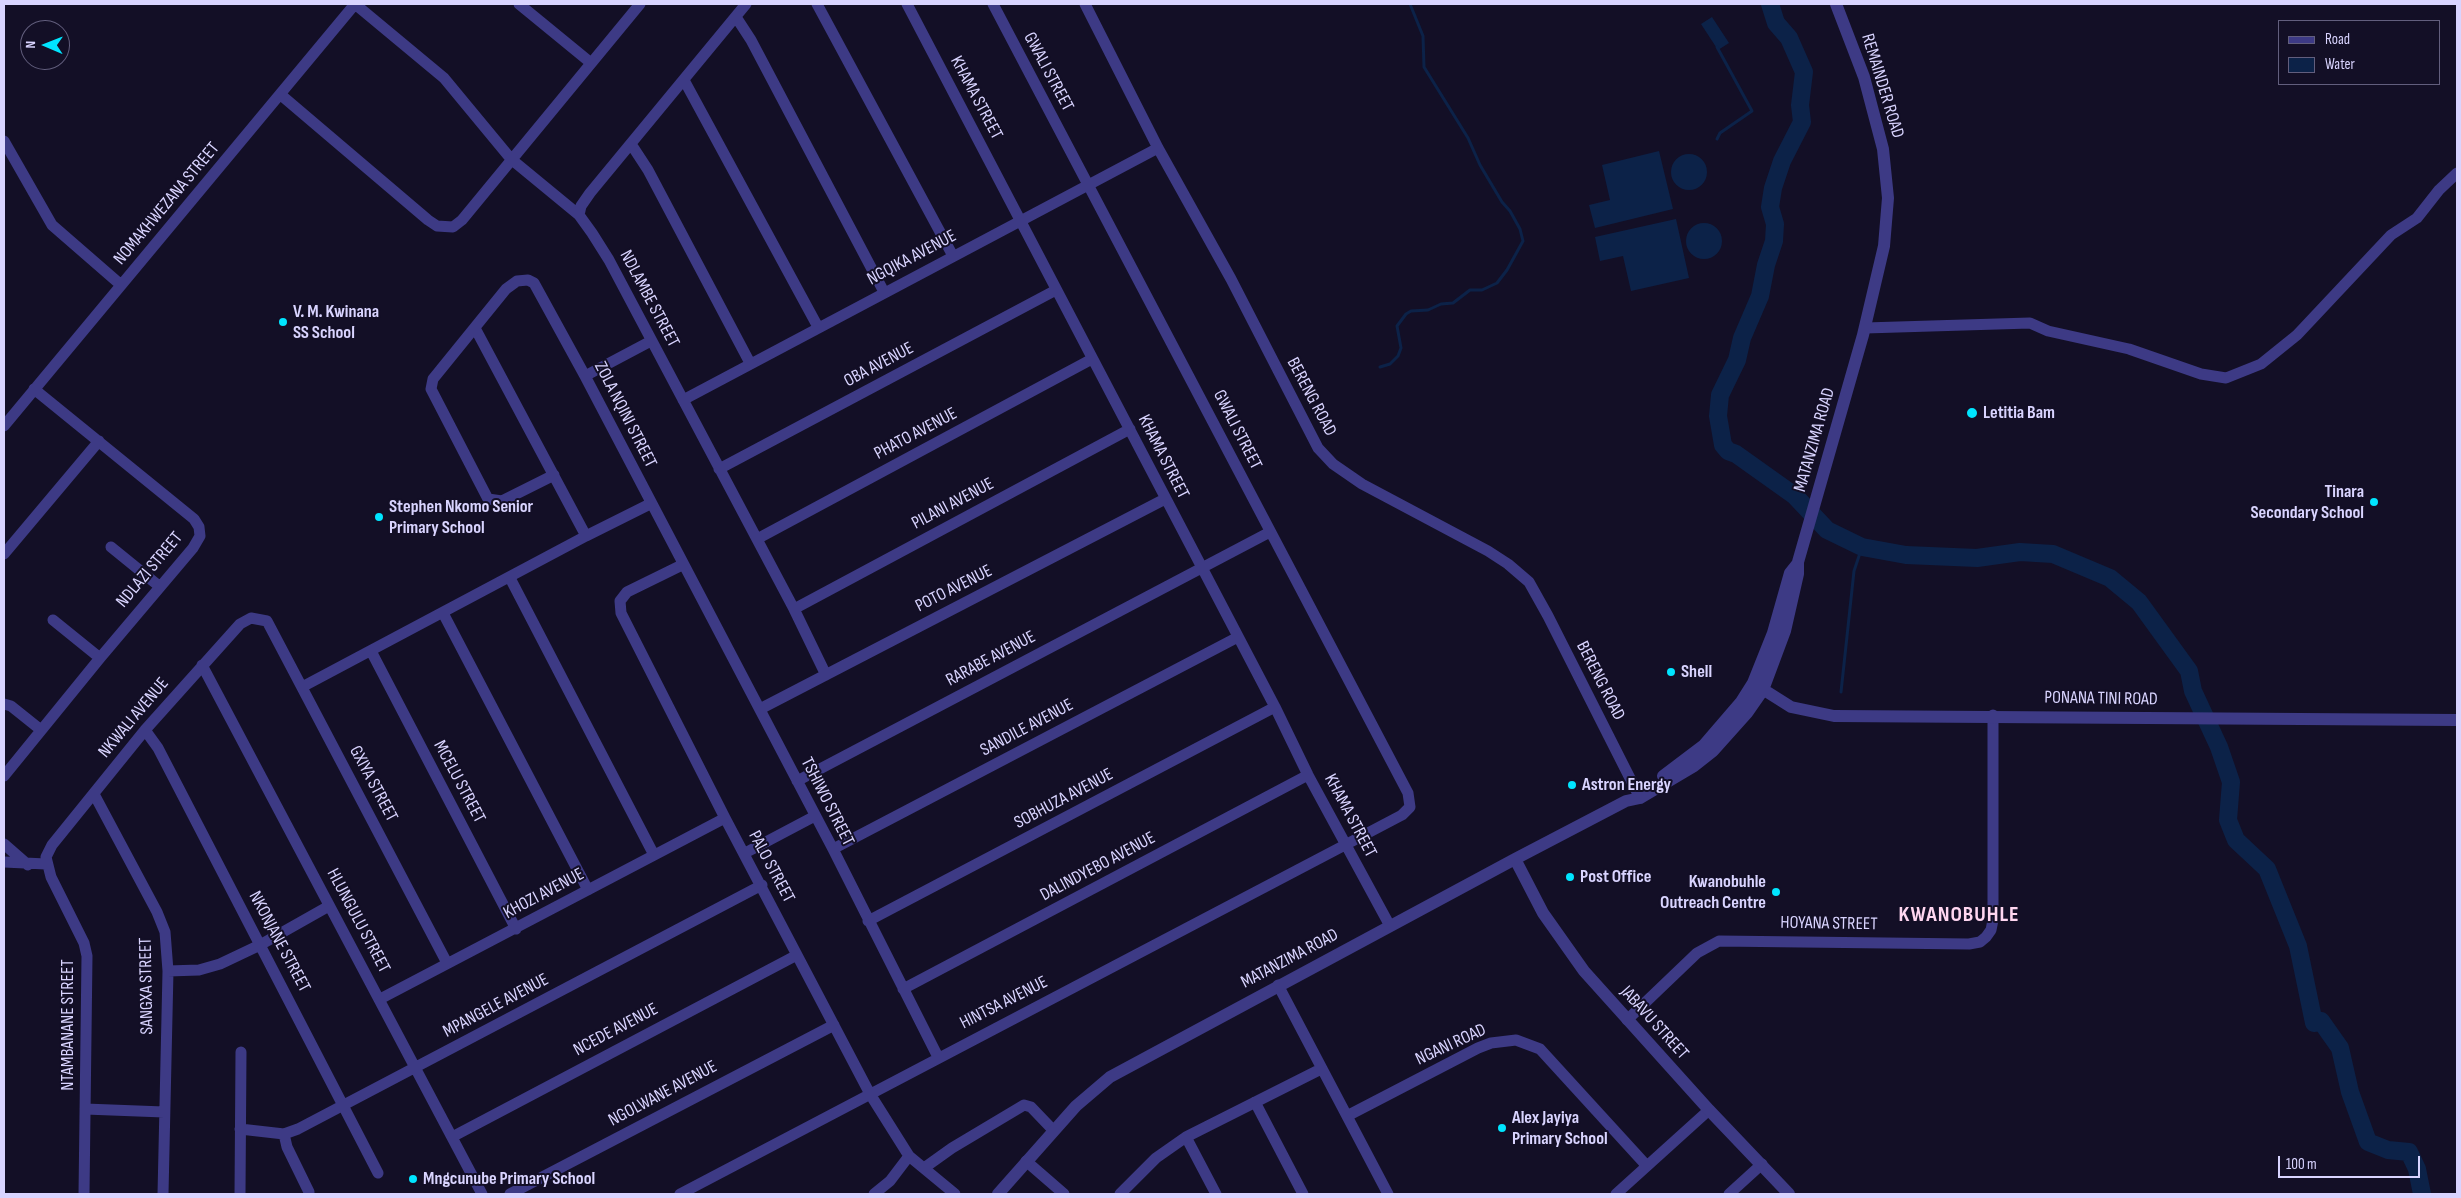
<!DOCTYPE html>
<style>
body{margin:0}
#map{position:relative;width:2461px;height:1198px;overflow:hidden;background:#130f26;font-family:"Sofia Sans Condensed",sans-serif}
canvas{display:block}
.frame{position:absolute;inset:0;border:5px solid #d9d4ff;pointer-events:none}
.legend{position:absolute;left:2278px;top:20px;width:162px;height:65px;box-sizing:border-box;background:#130f26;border:1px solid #625e7d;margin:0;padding:6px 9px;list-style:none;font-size:15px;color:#d9d4ff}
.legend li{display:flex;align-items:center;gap:10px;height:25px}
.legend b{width:25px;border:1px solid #625e7d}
.north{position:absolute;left:20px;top:20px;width:50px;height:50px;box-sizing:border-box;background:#130f26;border:1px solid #625e7d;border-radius:50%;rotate:271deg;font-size:14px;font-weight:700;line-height:20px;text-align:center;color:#d9d4ff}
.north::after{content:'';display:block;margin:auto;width:18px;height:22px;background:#00e5ff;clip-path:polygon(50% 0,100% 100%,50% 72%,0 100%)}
.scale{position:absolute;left:2278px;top:1156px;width:142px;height:22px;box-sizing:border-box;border:2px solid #d9d4ff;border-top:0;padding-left:6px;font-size:15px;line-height:18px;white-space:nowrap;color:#d9d4ff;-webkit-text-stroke:4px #130f26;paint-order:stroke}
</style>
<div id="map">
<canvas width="2461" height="1198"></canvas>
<div class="frame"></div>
<ul class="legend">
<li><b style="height:6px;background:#3d3a85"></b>Road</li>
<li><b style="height:14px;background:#0c2248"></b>Water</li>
</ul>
<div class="north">N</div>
<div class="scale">100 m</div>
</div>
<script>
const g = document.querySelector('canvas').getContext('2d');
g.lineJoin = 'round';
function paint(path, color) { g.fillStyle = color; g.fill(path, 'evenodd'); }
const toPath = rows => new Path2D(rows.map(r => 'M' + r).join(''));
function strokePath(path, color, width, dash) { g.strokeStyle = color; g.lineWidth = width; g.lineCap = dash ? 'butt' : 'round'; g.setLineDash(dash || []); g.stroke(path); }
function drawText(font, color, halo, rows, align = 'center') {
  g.font = font + ' "Sofia Sans Condensed",sans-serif'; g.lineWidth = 4; g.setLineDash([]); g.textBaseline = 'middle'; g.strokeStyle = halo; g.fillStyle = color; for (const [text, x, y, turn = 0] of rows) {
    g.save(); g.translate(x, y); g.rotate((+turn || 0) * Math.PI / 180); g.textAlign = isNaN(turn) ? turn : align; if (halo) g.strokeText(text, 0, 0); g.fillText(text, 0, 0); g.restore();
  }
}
paint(toPath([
 [1712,17,1729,43,1718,50,1701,24],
 [1659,151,1673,209,1595,228,1589,205,1610,200,1602,165],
 '1671 172a18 18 0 1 1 36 0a18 18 0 1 1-36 0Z',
 [1676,219,1689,278,1631,291,1623,256,1600,261,1595,237],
 '1686 241a18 18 0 1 1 36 0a18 18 0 1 1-36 0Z'
]), '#0c2248');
strokePath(toPath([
 [1717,139,1720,133,1752,111,1717,47],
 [1380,367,1390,364,1398,356,1401,348,1397,326,1406,314,1411,311,1428,310,1441,304,1453,303,1470,290,1482,290,1497,283,1507,270,1523,241,1520,229,1510,211,1502,202,1480,165,1468,138,1424,67,1423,36,1410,4],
 [1841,692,1854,571,1862,547]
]), '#0c2248', 3);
strokePath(toPath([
 [1770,4,1776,23,1789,38,1804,72,1800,105,1802,122,1782,161,1773,188,1770,207,1775,224,1774,241,1766,265,1760,296,1742,338,1737,360,1720,395,1718,416,1723,445,1728,451,1736,454,1795,496,1827,530,1862,547,1906,555,1977,558,2020,552,2053,554,2110,578,2139,602,2189,671,2193,691,2219,747,2231,782,2228,820,2236,840,2267,869,2298,946,2314,1023,2321,1021,2340,1048,2350,1092,2368,1142,2388,1150,2409,1152,2417,1169,2422,1194]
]), '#0c2248', 18);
strokePath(toPath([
 [355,4,444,78,511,159,579,215,592,233,609,260,794,609,826,675],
 [519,4,591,63],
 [817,4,953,256],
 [907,4,1275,707,1308,775,1390,926],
 [1085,4,1158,148,1231,279,1318,448,1333,464,1362,484,1488,551,1508,564,1529,582,1548,616,1640,798],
 [736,17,751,40,884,292],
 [684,80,818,327],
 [281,95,428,220,437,226,453,227,462,220,640,4],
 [4,141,52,225,121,285],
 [631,144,648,170,750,363],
 [579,215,581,206,590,193,746,4],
 [475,328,586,536],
 [1865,328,2030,323,2048,331,2129,349,2201,374,2226,378,2261,364,2297,335,2391,235,2417,218,2439,190,2457,173],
 [585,376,651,341],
 [683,400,1158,148],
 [4,426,355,4],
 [719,469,1056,290],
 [554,475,502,501,488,499,431,389,433,379,506,289,517,281,528,280,534,283,585,376,833,849,938,1057],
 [757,539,1092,359],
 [111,547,159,586],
 [4,554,99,441],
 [682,565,627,592,620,601,621,613,725,818,870,1094,909,1156,955,1194],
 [510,578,654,855],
 [794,609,1130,429],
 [443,613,588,890],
 [53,620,100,658],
 [371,651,516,929],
 [202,665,482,1194],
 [302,687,586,536,650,504],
 [4,704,11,706,41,730],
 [760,709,1165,499],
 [145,730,158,748,378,1173],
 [4,776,100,658,193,548,200,536,199,527,194,519,34,389],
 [797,781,1270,532],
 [94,794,157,912,165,932,168,971,163,1194],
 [4,844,28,865],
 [833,849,1238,637],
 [745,853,815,816],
 [4,862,46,864],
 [868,921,1275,707],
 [168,971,199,970,220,964,260,945,329,906],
 [1278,985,1388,1194],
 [903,989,1308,775],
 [380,999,725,818],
 [1627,1020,1697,953,1719,941,1969,944,1980,942,1986,937,1991,930,1993,920,1993,715],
 [1255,1102,1303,1194],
 [85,1109,164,1112],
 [1347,1116,1478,1048,1491,1043,1516,1040,1540,1049,1646,1165],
 [240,1129,284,1134,298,1129,762,885],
 [284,1134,287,1147,309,1192],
 [452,1137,797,955],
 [1186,1137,1216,1194],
 [1026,1161,1064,1194],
 [924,1168,952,1148,1024,1105,1031,1107,1053,1130],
 [84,1194,87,956,84,943,51,877,46,857,52,845,145,730,240,624,251,618,267,621,447,963],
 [240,1194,241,1052],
 [510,1194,834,1025],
 [680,1194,1345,845,1402,815,1410,807,1408,793,993,4],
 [874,1194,890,1181,909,1156],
 [1120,1194,1156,1158,1186,1137,1321,1069],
 [1616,1194,1709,1110],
 [1729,1194,1762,1164]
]), '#3d3a85', 11);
strokePath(toPath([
 [1753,683,1791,707,1834,716,2457,720],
 [1663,776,1704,745,1741,702,1753,683,1773,633,1790,573,1798,563],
 [1515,859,1543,913,1584,971,1709,1110,1789,1194],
 [998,1194,1076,1106,1110,1077,1515,859,1626,801,1640,798,1694,766,1713,751,1747,713,1763,690,1785,631,1798,574,1798,562,1863,335,1884,246,1888,198,1883,149,1864,77,1836,4]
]), '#3d3a85', 12);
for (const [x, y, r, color] of [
 [283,322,5,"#00e5ff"],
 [1972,413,6,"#00e5ff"],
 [2374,502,5,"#00e5ff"],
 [379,517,5,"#00e5ff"],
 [1671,672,5,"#00e5ff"],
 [1572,785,5,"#00e5ff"],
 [1570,877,5,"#00e5ff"],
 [1776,892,5,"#00e5ff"],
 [1502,1128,5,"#00e5ff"],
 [413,1179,5,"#00e5ff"]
]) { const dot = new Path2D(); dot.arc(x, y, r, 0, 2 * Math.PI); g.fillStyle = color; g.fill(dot); strokePath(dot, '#130f26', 2); }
drawText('18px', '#d9d4ff', '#130f26', [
 ["GWALI STREET",1048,72,62],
 ["REMAINDER ROAD",1882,86,73],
 ["KHAMA STREET",976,98,62],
 ["NOMAKHWEZANA STREET",167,204,-50],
 ["NGQIKA AVENUE",912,258,-28],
 ["NDLAMBE STREET",649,299,62],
 ["OBA AVENUE",879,365,-28],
 ["BERENG ROAD",1311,397,62],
 ["ZOLA NQINI STREET",625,415,63],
 ["GWALI STREET",1237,430,63],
 ["PHATO AVENUE",916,434,-28],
 ["MATANZIMA ROAD",1815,440,-74],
 ["KHAMA STREET",1163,457,63],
 ["PILANI AVENUE",953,504,-28],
 ["NDLAZI STREET",150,570,-50],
 ["POTO AVENUE",954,589,-27],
 ["RARABE AVENUE",991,659,-28],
 ["BERENG ROAD",1600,681,63],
 ["PONANA TINI ROAD",2101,699,1],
 ["NKWALI AVENUE",134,718,-50],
 ["SANDILE AVENUE",1027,728,-28],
 ["MCELU STREET",459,782,62],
 ["GXIYA STREET",373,784,62],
 ["SOBHUZA AVENUE",1064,799,-28],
 ["TSHIWO STREET",827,802,63],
 ["KHAMA STREET",1350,816,62],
 ["PALO STREET",771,867,62],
 ["DALINDYEBO AVENUE",1098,867,-28],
 ["KHOZI AVENUE",544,894,-28],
 ["HLUNGULU STREET",358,921,62],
 ["HOYANA STREET",1829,924,1],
 ["NKONJANE STREET",279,942,62],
 ["MATANZIMA ROAD",1290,959,-28],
 ["SANGXA STREET",147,986,-91],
 ["HINTSA AVENUE",1004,1003,-27],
 ["MPANGELE AVENUE",496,1006,-28],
 ["JABAVU STREET",1654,1023,48],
 ["NTAMBANANE STREET",68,1025,-90],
 ["NCEDE AVENUE",616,1030,-28],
 ["NGANI ROAD",1451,1045,-25],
 ["NGOLWANE AVENUE",663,1094,-28]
]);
drawText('bold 18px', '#d9d4ff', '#130f26', [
 ["V. M. Kwinana",293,312],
 ["SS School",293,333],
 ["Letitia Bam",1983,413],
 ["Tinara",2364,492,"right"],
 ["Secondary School",2364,513,"right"],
 ["Stephen Nkomo Senior",389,507],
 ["Primary School",389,528],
 ["Shell",1681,672],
 ["Astron Energy",1582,785],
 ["Post Office",1580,877],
 ["Kwanobuhle",1766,882,"right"],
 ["Outreach Centre",1766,903,"right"],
 ["Alex Jayiya",1512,1118],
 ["Primary School",1512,1139],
 ["Mngcunube Primary School",423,1179]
], 'left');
g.letterSpacing = '1px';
drawText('bold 22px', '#ffd6f0', '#130f26', [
 ["KWANOBUHLE",1959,915]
]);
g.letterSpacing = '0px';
</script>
